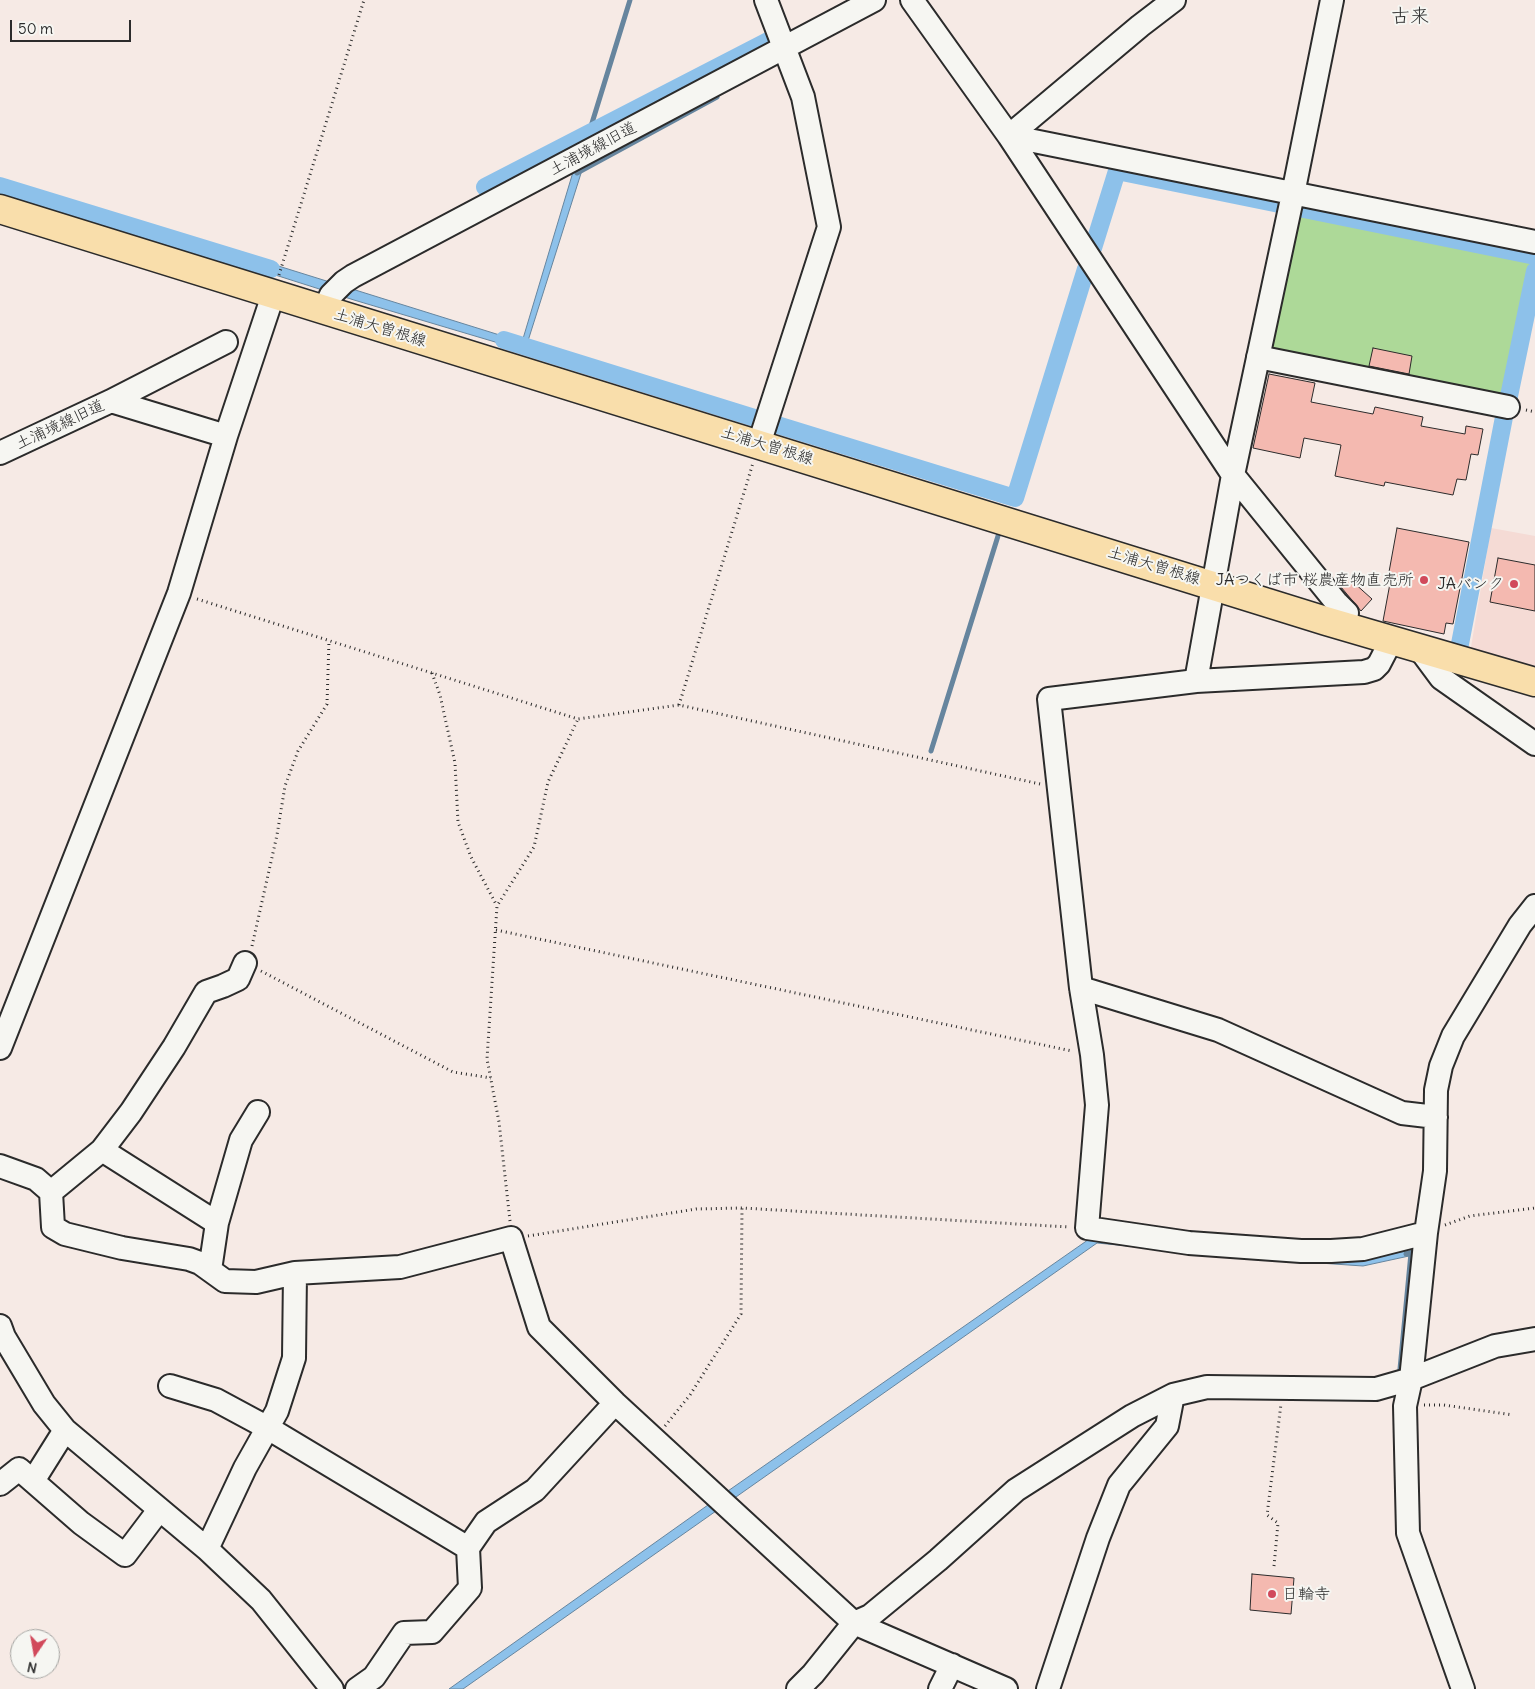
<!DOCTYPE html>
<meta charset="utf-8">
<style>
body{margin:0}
#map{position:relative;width:1535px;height:1689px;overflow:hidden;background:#f6eae5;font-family:Delius,sans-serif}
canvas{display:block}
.north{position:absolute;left:10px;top:1629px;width:50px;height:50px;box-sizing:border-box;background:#f6f6f2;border:1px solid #a5a5a2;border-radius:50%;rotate:192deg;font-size:14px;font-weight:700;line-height:20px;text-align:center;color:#2b2b2b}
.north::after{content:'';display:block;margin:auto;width:18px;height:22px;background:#d1495b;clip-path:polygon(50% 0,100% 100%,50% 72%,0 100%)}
.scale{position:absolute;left:10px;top:20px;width:121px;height:22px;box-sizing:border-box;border:2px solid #2b2b2b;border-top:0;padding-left:6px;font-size:15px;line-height:18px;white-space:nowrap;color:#2b2b2b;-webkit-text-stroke:4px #f6f6f2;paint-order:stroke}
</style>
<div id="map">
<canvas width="1535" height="1689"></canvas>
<div class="north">N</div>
<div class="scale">50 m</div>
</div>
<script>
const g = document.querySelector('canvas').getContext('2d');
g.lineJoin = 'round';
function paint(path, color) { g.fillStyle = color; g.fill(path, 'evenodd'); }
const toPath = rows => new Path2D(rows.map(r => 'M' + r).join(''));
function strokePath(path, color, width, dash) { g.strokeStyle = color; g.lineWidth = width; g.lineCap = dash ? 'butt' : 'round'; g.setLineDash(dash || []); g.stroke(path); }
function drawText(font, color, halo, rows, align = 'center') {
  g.font = font + ' Delius,"Klee One",sans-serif'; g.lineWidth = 4; g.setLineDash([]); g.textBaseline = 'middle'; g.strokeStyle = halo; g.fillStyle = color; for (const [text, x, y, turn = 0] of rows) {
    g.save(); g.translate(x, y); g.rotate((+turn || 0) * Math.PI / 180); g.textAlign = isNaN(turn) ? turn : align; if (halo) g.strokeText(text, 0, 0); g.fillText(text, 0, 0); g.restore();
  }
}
paint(toPath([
 [1491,528,1535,536,1535,673,1470,653]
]), '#f5dbd5');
paint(toPath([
 [1297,214,1532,259,1504,398,1265,352]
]), '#add998');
const water = toPath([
 [593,129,592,140,582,165,583,167,527,344,522,350,354,300,269,273,272,264,522,342,573,172,585,141,584,140,586,131,593,129],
 [1095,1235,1363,1258,1414,1250,1409,1256,1363,1266,1261,1259,1097,1243,463,1689,449,1689,715,1500,1095,1235]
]);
paint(water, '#8dc1ea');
strokePath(water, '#66859e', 1);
strokePath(toPath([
 [588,136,630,0],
 [577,173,717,97],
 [931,751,998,536],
 [1400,1369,1411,1253,1406,1254]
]), '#66859e', 5);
strokePath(toPath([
 [0,186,271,269],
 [485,187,770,40],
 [1093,248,1117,171,1535,256],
 [504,340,758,419],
 [1508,401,1535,271],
 [771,423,1015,498,1086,269],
 [1459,649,1505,412]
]), '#8dc1ea', 18);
const building = toPath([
 [1373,348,1412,356,1409,374,1369,366,1373,348],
 [1269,374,1315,383,1311,402,1373,414,1375,407,1423,417,1421,426,1465,434,1466,426,1483,429,1478,455,1471,454,1466,480,1457,479,1453,495,1385,482,1384,486,1335,476,1341,445,1304,438,1300,458,1253,448,1269,374],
 [1397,528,1469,542,1453,624,1446,623,1444,634,1383,621,1391,578,1387,583,1397,528],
 [1498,558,1535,565,1535,611,1490,602,1498,558],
 [1343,573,1372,599,1361,611,1336,581,1343,573],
 [1252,1574,1294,1578,1291,1614,1250,1610,1252,1574]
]);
paint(building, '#f4b9b0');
strokePath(building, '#2b2b2b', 1);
const minor = toPath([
 [912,0,1009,136,1233,475,1336,602,1347,613],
 [1009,136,1535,242],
 [1009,136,1140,26,1174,0],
 [324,310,331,295,344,282,353,276,874,0],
 [1258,357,1508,407],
 [111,401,226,342],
 [759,444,829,227,803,97,766,0],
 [0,453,111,401,226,436],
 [1392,639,1379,664,1374,669,1364,672,1196,681,1049,699,1081,988,1092,1055,1097,1105,1087,1228,1189,1243,1301,1251,1331,1251,1363,1249,1426,1233],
 [1418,647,1441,678,1535,744],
 [1196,681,1233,475,1293,194,1332,0],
 [1081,988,1218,1030,1402,1113,1436,1117],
 [0,1048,179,593,226,436,273,295],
 [102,1150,217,1223],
 [0,1166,36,1179,51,1192,53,1227,65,1234,122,1248,189,1259,200,1263,225,1281,256,1282,295,1273,400,1267,511,1238,539,1327,615,1403,854,1623,1006,1689],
 [51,1192,102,1150,131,1112,174,1047,206,992,223,986,238,979,245,963],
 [210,1270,217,1223,241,1140,258,1112],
 [0,1326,4,1337,44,1404,65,1430,207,1549,261,1600,332,1689],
 [170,1386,216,1400,268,1428,468,1548],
 [33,1481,65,1430],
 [0,1484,19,1469,81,1523,125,1555,159,1510],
 [207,1549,245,1468,277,1411,294,1358,295,1273],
 [357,1689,374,1677,404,1633,432,1632,470,1588,468,1548,486,1522,535,1490,615,1403],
 [798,1689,813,1674,854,1623,870,1616,938,1560,1016,1490,1132,1416,1173,1395,1207,1387,1376,1389,1411,1379,1495,1346,1535,1339],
 [940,1689,952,1665],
 [1048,1689,1098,1538,1119,1485,1167,1426,1173,1395],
 [1463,1689,1408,1533,1405,1406,1411,1379,1426,1233,1435,1171,1436,1090,1441,1066,1453,1036,1520,925,1535,906]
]);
const major = toPath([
 [0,209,1326,621,1535,682]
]);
strokePath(minor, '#2b2b2b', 26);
strokePath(major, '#2b2b2b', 31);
strokePath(toPath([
 [279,275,364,0],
 [1526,410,1535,412],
 [197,599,578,719,679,705,1040,784],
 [432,673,440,695,455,763,458,822,471,857,497,906],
 [679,705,753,463],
 [496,930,1072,1051],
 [252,946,277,835,285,786,298,751,327,704,329,640],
 [261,971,453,1072,491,1078],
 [510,1221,499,1122,487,1059,497,906,534,847,548,782,578,719],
 [1445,1225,1470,1216,1535,1208],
 [528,1236,696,1209,742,1208,1069,1227],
 [1424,1405,1444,1405,1513,1415],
 [665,1426,690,1395,741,1314,742,1208],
 [1274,1566,1278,1523,1267,1515,1281,1404]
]), '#2b2b2b', 3, [1, 4]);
strokePath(minor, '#f6f6f2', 22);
strokePath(major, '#f9deab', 28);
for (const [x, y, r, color] of [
 [1424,580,5,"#d1495b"],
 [1514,584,5,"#d1495b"],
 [1272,1594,5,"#d1495b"]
]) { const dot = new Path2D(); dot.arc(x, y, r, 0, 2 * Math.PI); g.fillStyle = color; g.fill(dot); strokePath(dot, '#f6f6f2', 2); }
drawText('16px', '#2b2b2b', '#f6f6f2', [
 ["土浦境線旧道",593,149,-28],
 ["土浦大曽根線",380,328,17],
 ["土浦境線旧道",60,425,-25],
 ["土浦大曽根線",767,446,17],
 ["土浦大曽根線",1154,566,17]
]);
drawText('16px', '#2b2b2b', '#f6f6f2', [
 ["JAつくば市 桜農産物直売所",1414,580],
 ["JAバンク",1504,584],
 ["日輪寺",1282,1594,"left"]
], 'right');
drawText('19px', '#2b2b2b', '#f6f6f2', [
 ["古来",1410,17]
]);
</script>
